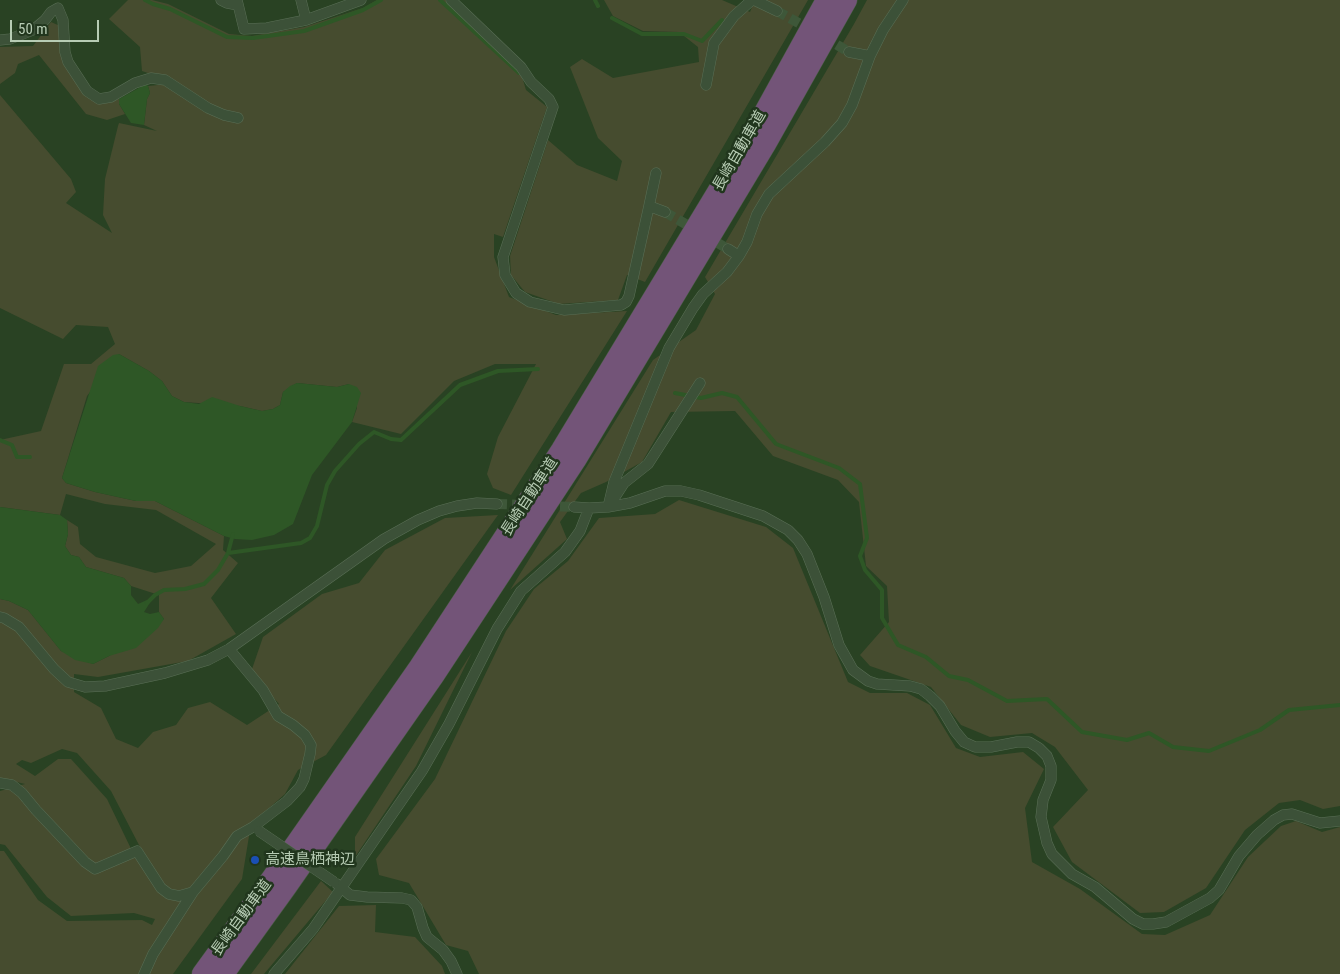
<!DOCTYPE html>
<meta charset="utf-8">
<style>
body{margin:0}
#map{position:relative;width:1340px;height:974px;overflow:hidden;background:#294223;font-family:"Roboto Condensed",sans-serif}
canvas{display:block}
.scale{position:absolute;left:10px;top:20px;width:89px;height:22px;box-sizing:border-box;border:2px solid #b7ccb4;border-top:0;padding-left:6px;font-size:15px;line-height:18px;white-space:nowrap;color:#b7ccb4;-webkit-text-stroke:4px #21361d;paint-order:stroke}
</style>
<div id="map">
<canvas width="1340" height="974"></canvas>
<div class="scale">50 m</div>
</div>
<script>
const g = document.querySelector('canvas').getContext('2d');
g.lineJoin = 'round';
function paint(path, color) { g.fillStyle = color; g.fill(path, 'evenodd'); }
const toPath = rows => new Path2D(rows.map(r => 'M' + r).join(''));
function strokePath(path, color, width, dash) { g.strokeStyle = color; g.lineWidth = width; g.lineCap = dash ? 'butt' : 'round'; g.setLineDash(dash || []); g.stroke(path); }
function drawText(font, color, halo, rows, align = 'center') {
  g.font = font + ' "Roboto Condensed","Noto Sans JP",sans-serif'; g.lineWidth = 5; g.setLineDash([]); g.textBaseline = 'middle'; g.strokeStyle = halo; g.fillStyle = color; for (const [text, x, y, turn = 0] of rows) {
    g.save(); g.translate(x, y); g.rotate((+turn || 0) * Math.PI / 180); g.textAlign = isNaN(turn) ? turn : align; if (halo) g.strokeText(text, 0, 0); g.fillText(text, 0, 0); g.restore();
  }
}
paint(toPath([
 [128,0,152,0,168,4,229,34,252,36,304,27,363,8,377,0,445,0,520,70,526,90,547,107,503,237,494,234,494,257,509,297,556,315,627,311,511,495,493,488,487,474,498,437,536,364,495,364,454,381,401,434,352,422,357,408,349,384,337,387,297,383,283,392,280,405,273,409,262,411,240,406,184,402,172,396,162,381,149,371,119,354,87,396,62,478,66,483,95,492,136,501,155,501,224,536,223,550,238,563,211,598,236,634,188,661,98,677,74,674,74,692,101,708,116,739,138,748,153,732,176,725,188,708,210,702,247,725,279,704,251,672,263,637,322,594,359,583,385,550,445,518,498,515,326,755,298,770,285,794,251,824,242,879,173,974,0,974,0,851,4,851,38,900,67,921,142,920,152,925,155,919,134,913,71,916,47,897,5,845,0,844,0,791,25,784,0,778,0,599,9,601,28,610,61,651,93,664,109,656,164,619,159,612,159,595,131,586,124,578,86,567,79,557,71,555,65,546,68,534,67,520,78,527,80,544,96,557,155,573,191,566,216,544,156,510,105,504,66,494,60,515,0,507,0,440,41,431,64,364,91,364,115,344,108,327,76,325,63,339,0,308,0,95,71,179,76,192,66,203,112,233,103,215,105,179,118,126,119,123,157,131,144,125,147,99,150,93,148,86,178,83,142,71,140,47,109,19],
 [62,749,77,753,111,791,139,845,168,890,165,898,135,857,107,799,71,759,58,759,35,776,16,764,22,760,31,763],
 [604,0,722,0,750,12,755,0,808,0,645,282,627,275,618,300,559,304,525,292,511,275,510,256,548,140,577,165,617,181,622,161,598,138,570,67,582,59,613,78,699,62,698,47,679,32,643,31,613,16],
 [867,0,1340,0,1340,806,1323,809,1300,800,1279,803,1245,830,1206,888,1164,912,1140,913,1072,862,1053,827,1088,790,1055,747,1032,733,990,737,961,725,931,687,870,666,860,655,889,622,887,586,866,566,859,502,838,480,773,456,735,411,671,412,642,462,606,482,581,493,560,522,567,539,510,590,653,360,696,330,715,294,705,277,854,24],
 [51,22,60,26,61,56,99,104,119,99,119,104,125,114,107,120,86,114,39,55,18,64,15,73,0,84,0,47,33,46],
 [679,500,766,527,793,548,848,682,870,693,907,693,930,705,956,748,980,757,1023,752,1044,769,1025,808,1032,862,1080,889,1142,934,1165,935,1210,915,1248,857,1281,826,1296,821,1322,832,1340,827,1340,974,479,974,468,951,446,945,409,883,379,875,376,859,435,779,506,631,534,589,568,561,599,518,655,514],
 [472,652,416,766,355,857,355,837],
 [321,881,333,892,264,974,251,974],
 [376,905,375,932,415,937,442,966,445,974,285,974,339,906]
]), '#464c2f');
paint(toPath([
 [146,84,148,86,150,93,147,99,144,125,131,123,119,104,119,99],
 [119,354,149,371,162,381,172,396,184,402,199,404,212,397,240,406,262,411,273,409,280,405,283,392,290,386,297,383,337,387,349,384,357,387,361,393,352,422,312,475,293,524,274,535,252,540,235,539,224,536,155,501,136,501,95,492,66,483,62,478,98,366,113,355],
 [0,507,60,515,67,520,68,534,65,546,71,555,79,557,86,567,124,578,131,586,131,595,138,604,147,600,151,601,144,612,150,614,159,612,164,619,158,628,136,648,109,656,93,664,75,660,61,651,28,610,9,601,0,599]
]), '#2e5726');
strokePath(toPath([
 [145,0,153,4,170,9,227,37,253,38,304,31,363,10,381,0],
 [440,0,519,73],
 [595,0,598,6],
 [612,18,642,34,684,34,702,41,722,20],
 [675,393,701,398,722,393,737,397,776,444,839,468,860,484,867,538,860,556,865,570,882,590,882,618,898,645,926,657,949,676,968,680,1007,701,1047,699,1082,732,1127,740,1149,733,1173,747,1209,751,1260,730,1289,710,1340,705],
 [0,440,12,445,17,457,30,457],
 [228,553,233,534],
 [147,603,155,595,164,590,185,589,204,584,218,570,228,553,301,543,310,538,317,526,327,485,335,471,359,444,374,432,391,439,401,440,460,385,498,371,538,369]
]), '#2e5726', 4);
strokePath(toPath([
 [777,11,811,30],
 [824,37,849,52],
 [665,212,728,249],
 [497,504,525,505],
 [545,506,574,507]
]), '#3e5739', 10, [10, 5]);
const street = toPath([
 [221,0,227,3,238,5],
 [237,0,244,29,267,28,306,20,361,0],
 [301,0,306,20],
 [451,0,521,67,531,82,549,99,553,107,503,257,505,275,516,293,530,302,564,310,621,305,626,302,629,296,649,206,665,212],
 [754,0,777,11],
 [0,40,10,39,33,30,45,20,51,12,58,8,63,20,65,52,68,62,87,91,99,99,111,97,135,83,151,78,165,80,208,108,224,115,238,118],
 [849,52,870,56],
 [706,85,714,43,734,16,752,0],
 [649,206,656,173],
 [728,249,739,256],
 [613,500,624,483,648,464,700,383],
 [574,507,589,508,608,507,630,503,665,491,681,491,699,495,763,516,788,530,798,540,807,554,824,597,839,645,853,670,868,681,877,684,910,686,921,689,930,696,940,706,955,731,964,742,975,747,991,747,1017,742,1029,742,1039,748,1047,756,1051,766,1051,780,1043,800,1041,817,1047,843,1052,854,1072,874,1095,887,1133,919,1143,924,1153,924,1166,922,1210,898,1219,890,1239,856,1257,835,1274,820,1283,815,1292,814,1320,823,1340,821],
 [608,507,614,482,669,348,693,308,703,294,727,272,739,256,747,242,757,214,769,194,825,142,842,123,852,105,870,56,883,30,903,0],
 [0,617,4,618,19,627,54,669,68,682,85,687,105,686,165,673,208,660,229,649,384,539,418,520,439,511,457,506,477,503,497,504],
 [0,783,12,785,22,793,36,810,85,862,95,869,137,851,161,888,169,894,179,896,193,892,223,856,237,836,253,827,287,801,300,787,304,779,310,754,311,745,305,735,293,725,278,716,263,690,229,649],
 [337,884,350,895,367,897,402,898,411,900,417,907,423,928,427,937,443,950,451,961,457,974],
 [144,974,153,954,193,892],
 [274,974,313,929,422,771,449,724,497,629,521,591,565,552,580,531,589,508]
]);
const highway = toPath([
 [202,974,271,879,419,667,561,450,751,136,826,0],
 [224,974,286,888,434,676,576,460,766,144,847,0]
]);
strokePath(street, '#5a6f56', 11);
strokePath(highway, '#475c43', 21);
strokePath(street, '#3c5138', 10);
strokePath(highway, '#735478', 20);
const streetBridge = toPath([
 [259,831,334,882]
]);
strokePath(streetBridge, '#5a6f56', 11, []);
strokePath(streetBridge, '#3c5138', 10);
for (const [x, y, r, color] of [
 [255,860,5,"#1a4fb4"]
]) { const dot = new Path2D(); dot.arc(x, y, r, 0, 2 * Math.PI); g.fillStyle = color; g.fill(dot); strokePath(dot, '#21361d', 2); }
drawText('15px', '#b7ccb4', '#21361d', [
 ["長崎自動車道",740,151,-60],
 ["長崎自動車道",530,497,-57],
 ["長崎自動車道",242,918,-54]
]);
drawText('15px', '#b7ccb4', '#21361d', [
 ["高速鳥栖神辺",265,860]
], 'left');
</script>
